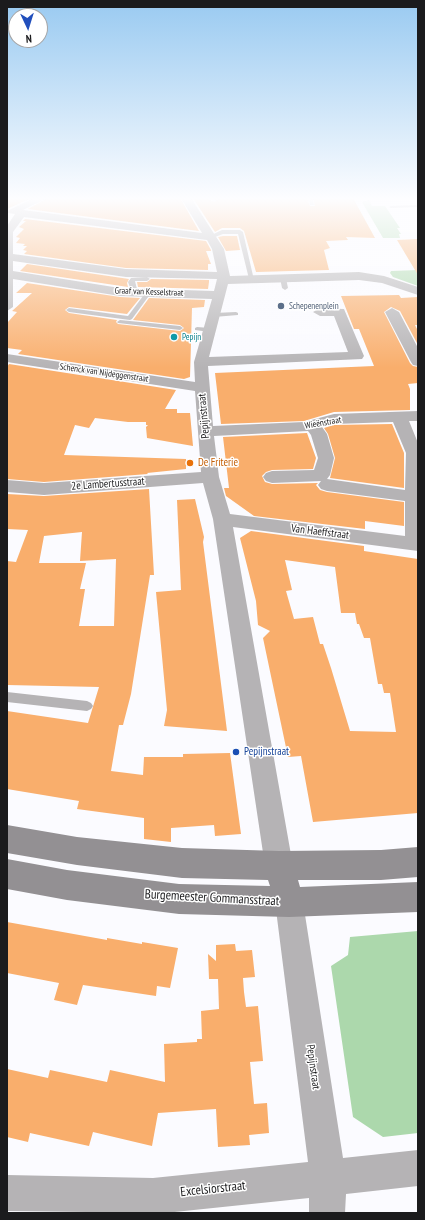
<!DOCTYPE html>
<meta charset="utf-8">
<style>
body{margin:0}
#map{position:relative;width:425px;height:1220px;overflow:hidden;background:#fbfbff;font-family:"PT Sans Narrow",sans-serif}
canvas{display:block}
.frame{position:absolute;inset:0;border:8px solid #1b1b1d;pointer-events:none}
.north{position:absolute;left:8px;top:8px;width:40px;height:40px;box-sizing:border-box;background:#fff;border:1px solid #a4a4a5;border-radius:50%;rotate:176deg;font-size:11px;font-weight:700;line-height:16px;text-align:center;color:#1b1b1d}
.north::after{content:'';display:block;margin:auto;width:14px;height:18px;background:#214fbc;clip-path:polygon(50% 0,100% 100%,50% 72%,0 100%)}
</style>
<div id="map">
<canvas width="425" height="1220"></canvas>
<div class="frame"></div>
<div class="north">N</div>
</div>
<script>
const g = document.querySelector('canvas').getContext('2d');
g.lineJoin = 'round';
function paint(path, color) { g.fillStyle = color; g.fill(path, 'evenodd'); }
const toPath = rows => new Path2D(rows.map(r => 'M' + r).join(''));
function strokePath(path, color, width, dash) { g.strokeStyle = color; g.lineWidth = width; g.lineCap = dash ? 'butt' : 'round'; g.setLineDash(dash || []); g.stroke(path); }
function drawText(font, color, halo, rows, align = 'center') {
  g.font = font + ' "PT Sans Narrow",sans-serif'; g.lineWidth = 3; g.setLineDash([]); g.textBaseline = 'middle'; g.strokeStyle = halo; g.fillStyle = color; for (const [text, x, y, turn = 0] of rows) {
    g.save(); g.translate(x, y); g.rotate((+turn || 0) * Math.PI / 180); g.textAlign = isNaN(turn) ? turn : align; if (halo) g.strokeText(text, 0, 0); g.fillText(text, 0, 0); g.restore();
  }
}
paint(toPath([
 [369,200,372,206,385,206,400,228,397,228,401,234,399,234,400,238,383,238,362,202],
 [418,270,418,286,393,277,390,273,391,271],
 [418,931,418,1133,383,1137,353,1117,331,966,348,955,350,937]
]), '#acd8ac');
paint(toPath([
 [7,198,31,198,7,209],
 [48,198,180,198,199,231,28,209],
 [193,198,207,198,214,202,221,198,307,198,310,206,315,206,313,198,353,198,375,238,346,237,348,240,326,241,330,248,324,250,329,270,256,272,244,231,240,228,222,228,215,232],
 [25,219,206,241,211,250,211,251,206,251,211,264,208,264,208,270,126,268,24,254,27,251,23,250,27,246,23,246,25,244,16,243,20,238,16,237,24,229,19,227,26,221,23,221],
 [223,236,237,236,240,250,226,251,218,237],
 [418,239,418,275,397,240],
 [27,264,129,279,127,283,128,287,20,271],
 [151,279,209,280,209,282,208,289,138,287,137,282,147,282],
 [27,283,120,297,140,298,127,314,69,307,65,310,69,313,117,320,116,322,118,324,180,331,184,328,180,325,133,320,149,298,205,300,204,307,192,308,190,377,184,379,18,354,22,350,7,348,7,323,17,312,12,311,32,293,16,293],
 [399,295,401,298,418,297,418,325,415,325,418,331,418,345,400,311,391,307,384,312,410,363,413,366,418,367,418,383,408,384,410,389,410,410,334,412,304,421,221,424,215,373,374,366,359,329,354,329,341,296],
 [9,364,176,390,165,409,177,409,177,413,190,413,193,446,147,438,146,427,148,425,146,425,146,422,128,422,95,418,89,428,75,425,64,455,186,459,186,469,147,473,148,474,44,482,7,479,7,367],
 [392,424,404,453,404,488,330,478,335,458,328,434,324,428,334,425],
 [307,433,316,458,313,469,272,470,266,472,262,476,265,482,272,484,318,483,316,485,320,490,327,492,404,502,404,526,365,521,365,529,254,516,226,496,224,488,229,488,223,437],
 [149,489,154,575,150,575,131,694,123,725,119,725,111,771,143,775,144,757,183,757,183,754,230,753,241,834,215,836,214,825,171,828,171,842,144,839,144,818,77,809,79,801,7,789,7,711,88,723,99,687,7,685,7,561,16,562,28,530,7,529,7,494,44,496],
 [82,532,80,561,116,559,114,626,79,626,85,589,80,589,86,563,39,563,44,536],
 [195,499,204,537,203,542,227,731,164,726,167,710,156,592,181,590,177,500],
 [251,531,364,546,364,551,418,559,418,813,313,822,301,756,288,757,263,638,270,631,258,625,256,601,240,538],
 [285,560,335,567,341,613,355,613,357,624,359,624,364,638,370,638,378,684,382,684,384,693,390,693,396,732,350,731,331,668,323,644,320,644,313,617,294,619,286,591,292,590],
 [7,922,107,940,107,938,142,944,142,942,178,948,170,988,157,986,156,996,83,985,77,1005,54,1000,59,983,7,973],
 [235,944,236,951,252,950,255,977,243,978,244,992,246,1007,258,1006,263,1061,250,1062,254,1104,267,1103,269,1133,249,1135,250,1145,218,1147,216,1109,158,1113,152,1146,93,1132,89,1146,30,1133,28,1142,7,1137,7,1069,48,1078,50,1070,107,1082,110,1070,165,1082,164,1044,197,1042,197,1039,202,1039,201,1011,219,1009,218,979,209,979,208,954,216,961,216,945]
]), '#f9ae6c');
paint(toPath([
 [308,198,312,198,314,205,310,205,308,198],
 [418,205,418,207,391,208,389,207,391,206,418,205],
 [222,230,240,230,243,232,254,280,249,279,238,234,223,234,210,239,207,237,222,230],
 [283,276,286,278,288,288,285,290,282,288,280,278,283,276],
 [131,278,147,277,150,279,147,281,135,281,138,293,135,295,132,293,128,282,131,278],
 [148,291,151,293,132,319,130,320,69,312,66,310,69,308,128,316,146,292,148,291],
 [236,312,238,313,238,315,214,317,211,315,214,313,236,312],
 [120,320,180,326,183,328,180,330,118,323,117,322,120,320],
 [197,327,210,328,213,330,210,332,195,330,195,328,197,327],
 [7,692,87,701,91,703,93,706,91,709,87,711,7,702,7,692]
]), '#b5b3b5');
paint(toPath([
 [34,198,47,198,23,210,202,233,181,198,191,198,224,249,230,276,359,272,384,276,418,287,418,295,382,283,359,280,228,284,209,357,348,352,334,316,320,316,313,312,320,308,344,309,364,356,362,359,208,366,213,426,304,422,334,414,418,411,418,421,409,421,418,443,418,551,233,527,293,866,289,876,279,880,269,876,265,866,213,519,203,483,44,495,7,492,7,480,44,483,201,472,195,391,7,362,7,354,195,382,194,362,212,299,120,296,13,279,13,307,7,311,7,226,15,214,8,213,7,211,34,198],
 [24,217,207,240,212,249,217,272,126,269,13,254,13,232,24,217],
 [13,261,126,277,217,279,214,291,120,288,13,271,13,261],
 [393,422,406,453,405,490,327,479,321,481,318,485,321,489,327,491,405,501,405,536,230,514,219,477,214,436,308,431,311,435,318,458,314,470,272,471,266,473,263,477,266,481,272,483,321,481,327,479,330,475,334,458,327,434,322,427,334,424,393,422],
 [208,198,220,198,215,201,208,198],
 [392,308,399,312,418,348,418,366,413,365,411,362,385,312,392,308],
 [289,888,299,892,303,902,343,1158,418,1150,418,1186,346,1194,345,1213,309,1213,309,1198,165,1213,7,1211,7,1175,153,1178,308,1162,275,902,279,892,289,888]
]), '#b5b3b5');
paint(toPath([
 [7,825,77,837,182,848,279,851,381,850,418,847,418,877,381,880,298,880,300,887,418,882,418,912,289,917,179,914,67,900,7,889,7,859,67,870,179,884,270,886,268,880,182,878,77,865,7,853,7,825]
]), '#939093');
const sky = g.createLinearGradient(0, 0, 0, 368);
sky.addColorStop(0, '#99caf1');
sky.addColorStop(0.54, '#fdfdff');
sky.addColorStop(1, '#fdfdff00');
g.fillStyle = sky;
g.fillRect(0, 0, 425, 368);
for (const [x, y, r, color] of [
 [281,306,4,"#5c6f8a"],
 [174,337,4,"#0f9aa8"],
 [190,463,4,"#e8710a"],
 [236,752,4,"#1a4fb4"]
]) { const dot = new Path2D(); dot.arc(x, y, r, 0, 2 * Math.PI); g.fillStyle = color; g.fill(dot); strokePath(dot, '#fff', 1.5); }
drawText('9px', '#1b1b1d', '#fff', [
 ["Graaf van Kesselstraat",149,292,2],
 ["Schenck van Nijdeggenstraat",104,373,8],
 ["Wieënstraat",323,423,-10]
]);
drawText('9px', '#4e5e75', '#fff', [
 ["Schepenenplein",289,306]
], 'left');
drawText('9px', '#0d838f', '#fff', [
 ["Pepijn",182,337]
], 'left');
drawText('11px', '#1b1b1d', '#fff', [
 ["Pepijnstraat",204,416,-95],
 ["2e Lambertusstraat",108,484,-4],
 ["Van Haeffstraat",320,532,7],
 ["Pepijnstraat",313,1067,82]
]);
drawText('11px', '#c56008', '#fff', [
 ["De Friterie",198,463]
], 'left');
drawText('11px', '#164399', '#fff', [
 ["Pepijnstraat",244,752]
], 'left');
drawText('13px', '#1b1b1d', '#fff', [
 ["Burgemeester Gommansstraat",212,898,3],
 ["Excelsiorstraat",213,1189,-6]
]);
</script>
